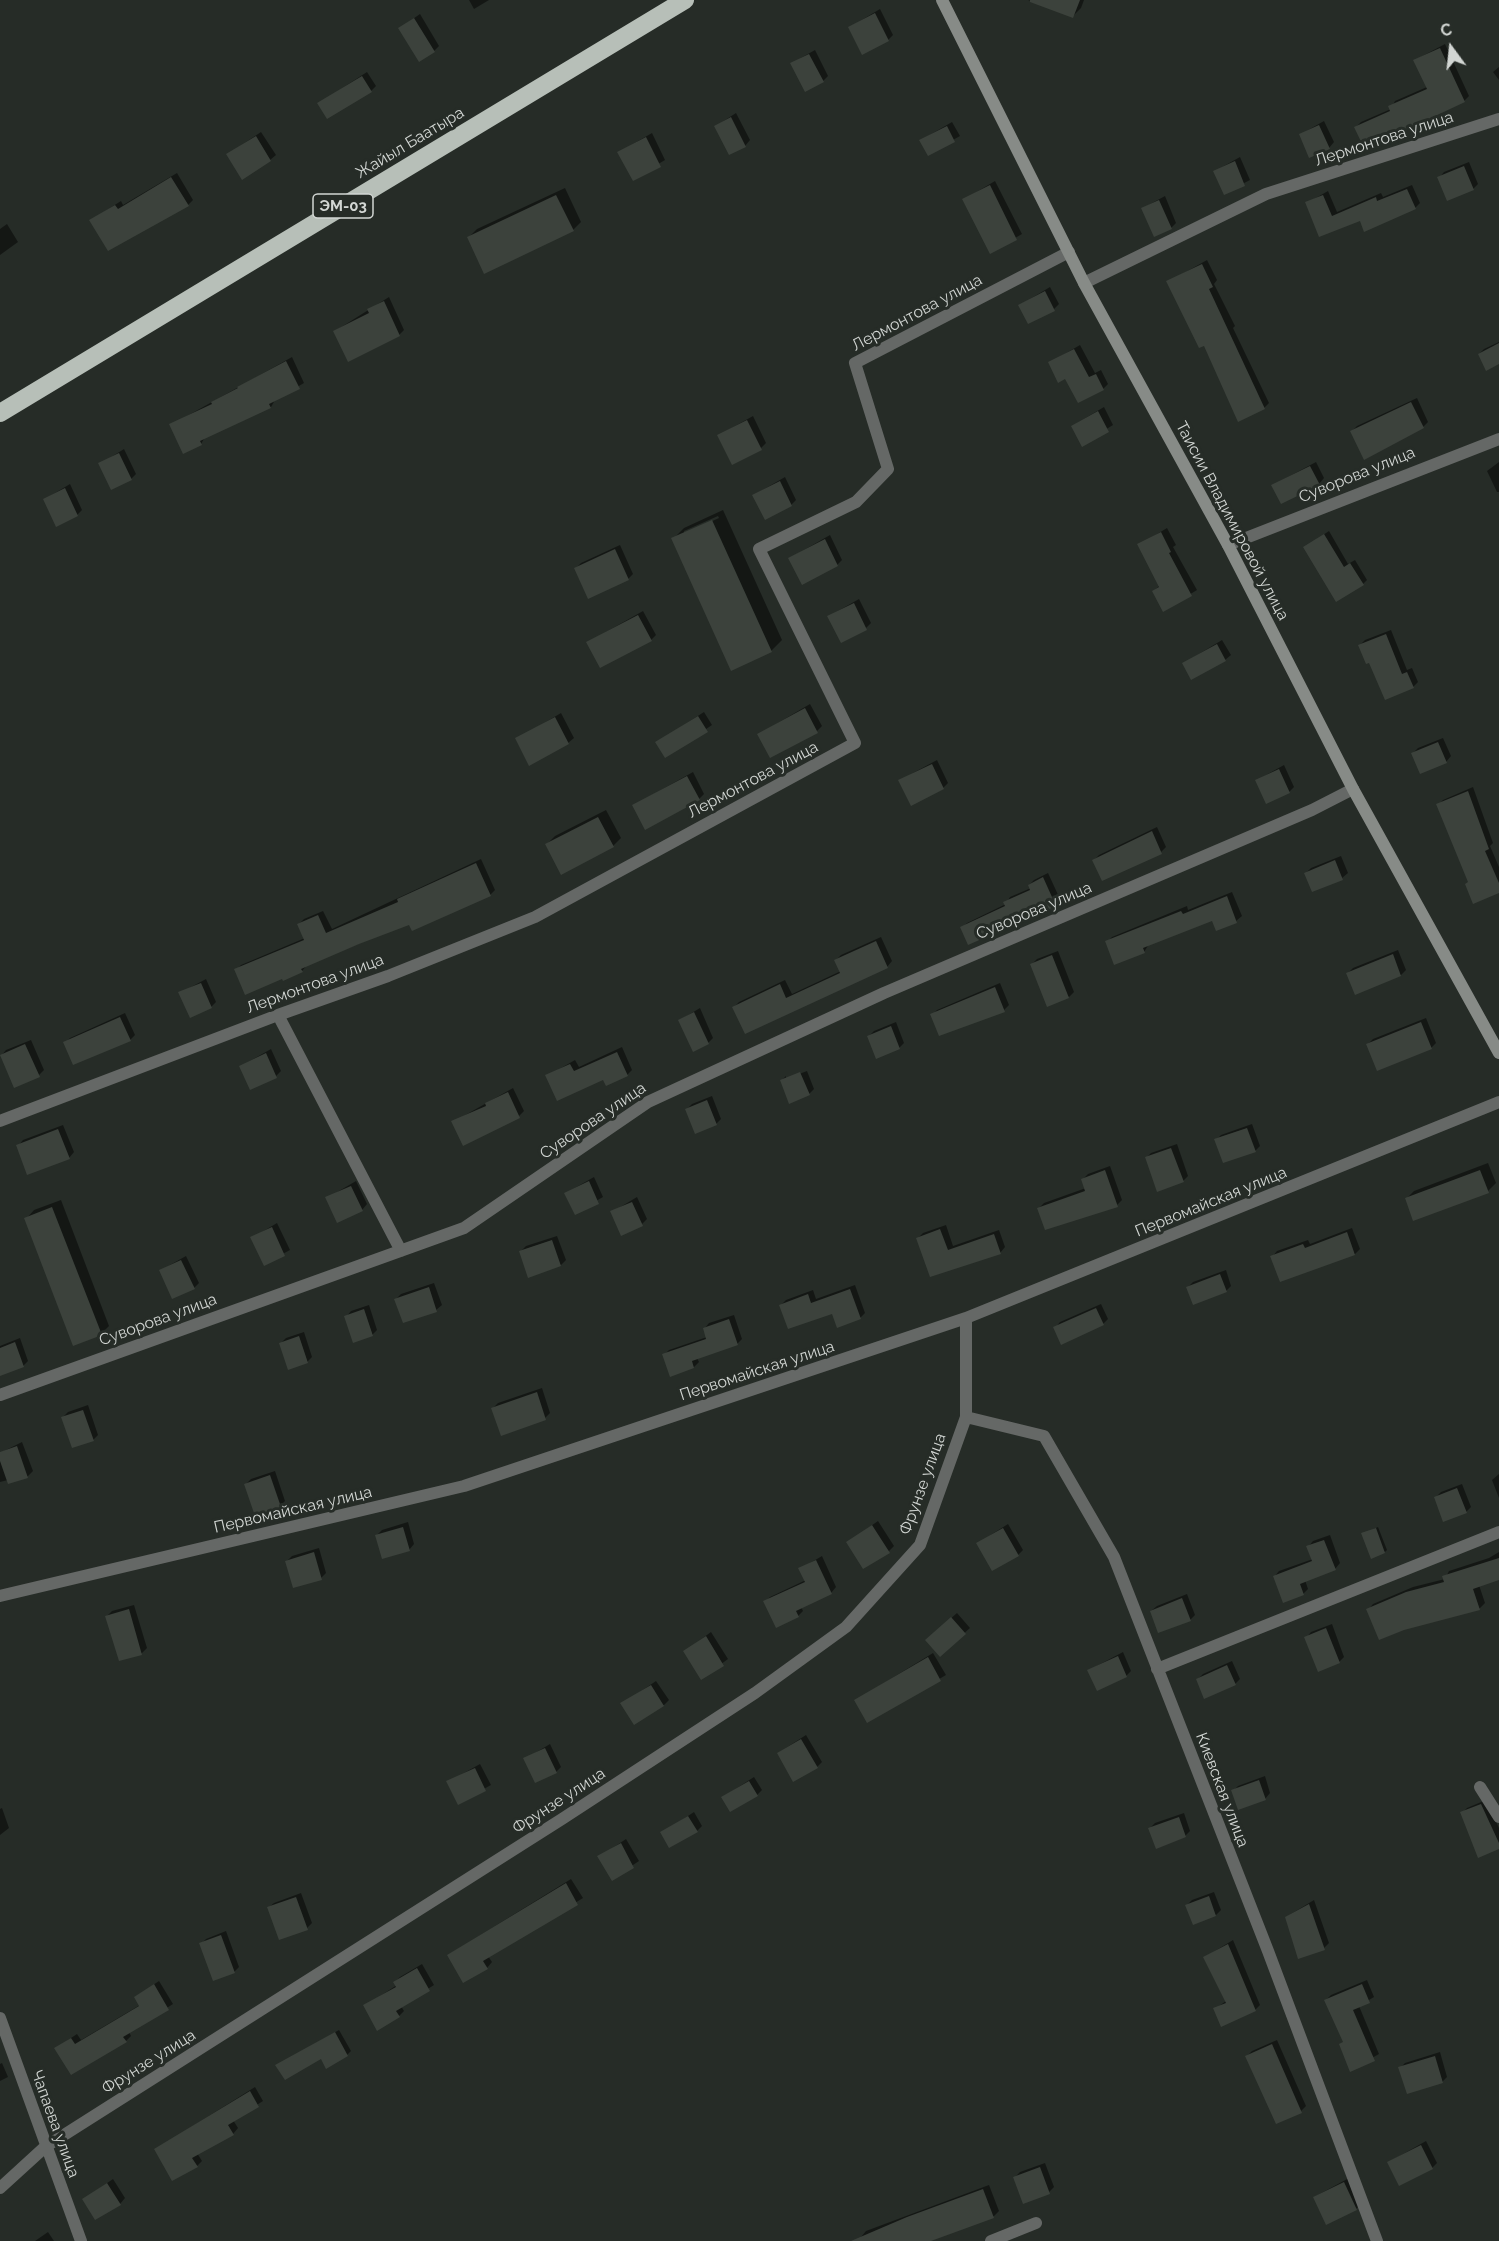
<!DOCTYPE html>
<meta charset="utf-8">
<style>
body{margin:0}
#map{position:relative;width:1499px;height:2241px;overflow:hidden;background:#262c27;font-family:Raleway,sans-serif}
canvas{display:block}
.north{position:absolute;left:1421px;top:18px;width:60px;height:60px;-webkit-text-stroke:4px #262c27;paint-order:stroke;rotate:345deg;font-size:16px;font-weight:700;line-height:24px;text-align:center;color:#d2d6d3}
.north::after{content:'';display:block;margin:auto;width:21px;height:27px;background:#d2d6d3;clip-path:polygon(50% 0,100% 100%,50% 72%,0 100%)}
</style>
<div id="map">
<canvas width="1499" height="2241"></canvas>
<div class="north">С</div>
</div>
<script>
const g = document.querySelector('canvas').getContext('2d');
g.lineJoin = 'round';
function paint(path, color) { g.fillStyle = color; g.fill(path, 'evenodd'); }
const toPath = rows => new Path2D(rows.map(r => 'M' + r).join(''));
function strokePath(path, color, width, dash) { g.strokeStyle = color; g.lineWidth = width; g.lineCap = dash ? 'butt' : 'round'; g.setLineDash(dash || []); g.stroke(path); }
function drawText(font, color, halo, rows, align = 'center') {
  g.font = font + ' Raleway,sans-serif'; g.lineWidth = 6; g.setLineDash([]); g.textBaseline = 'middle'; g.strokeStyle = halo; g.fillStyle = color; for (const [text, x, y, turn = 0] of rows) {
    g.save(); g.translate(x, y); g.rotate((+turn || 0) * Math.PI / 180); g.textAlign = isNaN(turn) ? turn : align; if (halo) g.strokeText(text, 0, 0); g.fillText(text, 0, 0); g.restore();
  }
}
paint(toPath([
 [469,0,489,0,474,9],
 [1028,0,1084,0,1081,8,1073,16],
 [880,9,893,35,888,40,850,27],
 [420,14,439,46,434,51,400,28],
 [1445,44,1469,96,1464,101,1393,134,1389,141,1356,127,1361,122,1391,109,1395,101,1427,87,1415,60],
 [815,50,828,76,823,81,792,63],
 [1499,67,1499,80,1493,72],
 [367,72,376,86,371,91,319,103],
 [736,113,750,140,745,146,716,126],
 [1324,121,1334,142,1329,148,1301,134],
 [952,122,960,136,928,154,921,140],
 [261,132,276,155,270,160,228,154],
 [652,133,665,160,633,179,619,152],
 [1240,157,1250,180,1225,193,1215,171],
 [1469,162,1478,184,1473,189,1439,178,1444,172],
 [177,173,193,200,188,205,91,220,121,201,123,205],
 [995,181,1022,234,991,252,963,200],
 [1412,185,1420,203,1415,208,1361,219,1320,236,1307,203,1328,191,1337,212,1381,193,1383,197],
 [565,188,581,222,573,230,469,237,477,229],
 [1165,196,1176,223,1171,228,1143,208],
 [7,224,18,242,0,255,0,229],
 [1207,260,1217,280,1214,284,1235,326,1233,328,1269,403,1264,408,1204,344,1168,282],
 [1050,287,1059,304,1054,309,1020,305],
 [389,297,404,330,399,335,335,331],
 [1499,342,1499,363,1479,354,1484,349],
 [1080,345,1095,373,1101,370,1108,384,1103,389,1066,377,1049,363],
 [292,357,304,383,275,400,271,407,205,437,201,444,171,425],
 [1417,398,1428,422,1423,427,1352,431,1357,426],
 [1104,407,1113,425,1082,444,1072,426],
 [753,416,766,443,761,448,719,435],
 [124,449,136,474,131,479,100,464],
 [1316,462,1324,478,1319,484,1273,485],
 [1499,462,1499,492,1497,492,1487,471],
 [785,477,796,500,791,505,754,495],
 [70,484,82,510,77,515,45,499],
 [723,510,782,640,771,651,673,539,684,528],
 [718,516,719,518,684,534,684,531],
 [1167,528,1176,545,1173,547,1197,590,1164,610,1154,591,1160,585,1139,545],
 [1329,531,1348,564,1355,560,1367,580,1363,584,1305,547],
 [830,535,842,560,837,565,790,558],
 [620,545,633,574,628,579,576,568,581,563],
 [859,599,871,623,866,628,829,616],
 [643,611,656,635,651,640,588,642],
 [1391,630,1407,670,1412,668,1418,682,1413,687,1370,661,1360,645,1365,640],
 [1222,640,1231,655,1225,660,1184,663],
 [810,704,822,726,817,731,759,734],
 [704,712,712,725,666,756,657,742],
 [561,713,574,738,568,743,517,739],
 [1443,738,1451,756,1446,762,1413,753,1418,748],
 [937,760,948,783,943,788,900,780],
 [1284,765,1294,787,1289,792,1257,780],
 [693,772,704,794,699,799,634,805],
 [1473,787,1493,843,1490,846,1499,867,1499,891,1470,881,1438,805,1443,800],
 [606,810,621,838,613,846,547,844,555,836],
 [1157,827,1166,847,1161,852,1102,879,1094,860,1099,855],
 [1341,856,1348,873,1342,878,1313,890,1306,873,1311,868],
 [481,859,495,890,490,895,409,923,307,965,302,971,236,970,241,965,305,938,299,924,304,919,323,911,332,929],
 [1048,873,1060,899,1055,904,962,928,967,923,1006,904,1010,897,1031,888,1029,885,1034,880],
 [1232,892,1242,916,1236,921,1217,929,1213,919,1149,944,1144,952,1107,942,1112,937,1187,906,1188,910],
 [881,937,892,961,887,967,745,1032,734,1007,739,1002,785,980,792,994,841,971,836,960,841,955],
 [1398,950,1406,970,1401,975,1348,973,1353,968],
 [1058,951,1074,992,1069,997,1032,964,1037,959],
 [206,979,216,1002,211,1007,180,993],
 [1000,983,1009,1005,1004,1010,932,1015,937,1010],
 [700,1008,713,1038,708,1043,680,1020],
 [125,1013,135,1035,130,1040,65,1043,70,1038],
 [1426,1018,1436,1043,1431,1048,1368,1044,1373,1039],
 [896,1022,904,1043,899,1048,869,1036,874,1031],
 [31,1040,44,1070,39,1075,1,1056,6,1050],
 [622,1047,632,1070,627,1075,604,1078,547,1076,575,1060,579,1067],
 [271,1049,281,1071,276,1076,241,1066],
 [807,1071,814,1089,809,1094,782,1080,786,1076,786,1079],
 [513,1088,524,1111,519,1116,453,1122],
 [712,1096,721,1119,716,1124,687,1109,692,1104],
 [1252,1124,1260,1146,1255,1151,1216,1140,1221,1135],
 [63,1125,74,1152,69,1158,18,1146,23,1140],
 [1177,1144,1188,1176,1183,1181,1146,1158,1151,1153],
 [1488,1163,1496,1183,1488,1191,1406,1199,1414,1191],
 [1110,1166,1122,1200,1117,1205,1039,1208,1044,1203,1086,1188,1083,1179,1088,1174],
 [594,1177,603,1197,575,1213,566,1193],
 [356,1181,367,1204,362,1210,327,1198],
 [637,1197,647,1219,642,1224,612,1212],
 [61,1200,109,1326,101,1334,26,1219,34,1210],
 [277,1223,290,1250,264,1264,252,1238],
 [946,1225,953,1246,999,1230,1005,1247,1000,1253,931,1275,918,1238,923,1233],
 [1352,1228,1360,1249,1355,1254,1281,1280,1272,1257,1277,1251,1308,1240,1310,1244],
 [557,1236,566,1260,561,1265,521,1251,526,1246],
 [186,1256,199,1283,194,1288,161,1270],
 [1226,1270,1231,1286,1226,1291,1188,1287,1193,1282],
 [434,1283,442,1305,436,1310,404,1322,396,1299,401,1294],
 [855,1285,865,1313,860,1318,781,1305,786,1300,813,1290,816,1299],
 [1101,1304,1108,1319,1103,1324,1055,1328,1060,1322],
 [369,1305,377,1330,372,1335,346,1317,351,1311],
 [734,1315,742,1339,737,1344,697,1358,699,1362,694,1367,664,1355,669,1350,707,1337,704,1329,709,1323],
 [304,1332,312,1357,307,1362,281,1343,286,1338],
 [20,1338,28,1361,23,1366,0,1366,0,1346],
 [542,1388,550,1413,545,1418,493,1408,498,1403],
 [88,1405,98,1435,93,1440,63,1417,68,1412],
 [22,1442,33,1471,28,1476,9,1483,8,1480,0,1482,0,1453],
 [275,1471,285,1501,280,1506,246,1484,251,1479],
 [1499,1474,1499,1498,1492,1480],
 [1462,1484,1471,1507,1466,1512,1436,1497,1441,1492],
 [878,1521,894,1546,889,1551,848,1542],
 [408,1522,414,1544,409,1550,377,1535,382,1530],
 [1008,1524,1023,1550,1018,1555,978,1543],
 [1378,1527,1387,1550,1385,1552,1363,1534],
 [1330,1535,1340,1563,1335,1569,1305,1580,1308,1589,1303,1594,1274,1577,1279,1571,1313,1559,1308,1547,1313,1541],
 [319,1548,326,1573,321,1578,287,1561,292,1556],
 [1499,1552,1499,1579,1479,1585,1485,1603,1480,1608,1403,1628,1368,1610,1373,1604,1413,1587,1445,1579,1449,1571,1489,1558],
 [822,1556,836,1587,831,1593,801,1607,803,1611,798,1616,765,1602,770,1597,806,1580,800,1569],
 [1187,1594,1195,1615,1190,1620,1151,1611,1157,1606],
 [134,1605,147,1648,142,1653,120,1659,107,1616,112,1611],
 [957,1613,970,1628,940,1655,932,1635],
 [1332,1624,1344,1657,1339,1662,1306,1638,1311,1632],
 [711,1632,728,1659,702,1678,685,1651],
 [1123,1652,1131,1671,1126,1676,1089,1670],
 [933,1653,946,1675,868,1721,856,1700],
 [1232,1661,1240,1679,1235,1684,1198,1679,1203,1674],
 [656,1681,669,1700,664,1705,622,1704],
 [806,1735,822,1762,817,1767,778,1753],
 [550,1744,561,1767,556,1772,525,1759],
 [480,1764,491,1785,458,1803,448,1782],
 [1265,1776,1270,1793,1265,1799,1233,1791,1238,1786],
 [754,1777,762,1790,757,1795,723,1797],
 [1486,1800,1499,1828,1499,1848,1462,1813,1467,1808],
 [2,1808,9,1828,0,1835,0,1809],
 [694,1812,702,1826,697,1831,662,1833],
 [1184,1813,1190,1831,1185,1836,1150,1828,1155,1823],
 [626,1839,639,1861,612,1879,599,1857],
 [571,1879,583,1898,488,1956,492,1962,487,1968,448,1955],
 [1214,1892,1221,1910,1216,1915,1187,1905,1192,1900],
 [301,1893,312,1923,307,1928,268,1908,274,1903],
 [1314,1900,1329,1943,1324,1948,1286,1917],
 [226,1931,239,1967,234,1972,201,1944,206,1939],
 [1233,1940,1260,2005,1255,2010,1215,2009,1226,2001,1205,1957],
 [422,1964,434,1985,401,2006,404,2011,399,2016,365,2006,397,1985,395,1982,400,1977],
 [1367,1980,1374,1997,1359,2006,1379,2054,1351,2070,1344,2041,1326,2000,1331,1995],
 [159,1981,173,2004,129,2032,131,2036,126,2041,56,2048,77,2034,81,2040,140,2005,135,1997],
 [339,2030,351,2051,347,2055,277,2065],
 [1277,2040,1306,2106,1301,2111,1277,2122,1247,2056,1252,2051],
 [1440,2052,1447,2077,1442,2082,1400,2068,1405,2063],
 [2,2063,8,2077,0,2081,0,2064],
 [255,2087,263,2101,233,2120,238,2128,233,2134,197,2153,202,2161,197,2166,156,2149],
 [1426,2141,1437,2163,1432,2168,1389,2162],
 [1045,2163,1054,2187,1049,2192,1015,2177,1020,2172],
 [1349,2178,1361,2204,1356,2209,1314,2197],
 [113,2179,125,2198,120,2204,84,2199],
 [989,2185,999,2211,994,2216,928,2241,863,2241,861,2237,866,2231],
 [48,2232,54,2241,35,2241]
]), '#0007');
paint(toPath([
 [1030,0,1080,0,1073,18,1030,2],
 [875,13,889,41,862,55,848,27],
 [414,18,435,52,419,62,398,28],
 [1440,48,1465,102,1388,138,1389,142,1366,152,1354,127,1390,111,1388,106,1427,89,1413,60],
 [809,54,824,82,805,92,790,63],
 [362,76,372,92,327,119,317,103],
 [731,117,746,147,729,155,714,126],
 [1319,125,1330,149,1309,158,1299,134],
 [947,126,955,142,928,156,919,140],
 [256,136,271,161,242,180,226,154],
 [646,137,661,167,633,181,617,152],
 [1235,161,1245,186,1224,195,1213,171],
 [1464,166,1474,190,1447,201,1437,177],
 [171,177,189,206,108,251,89,220,115,205,118,209],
 [990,185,1017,240,990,254,962,199],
 [1407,189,1416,209,1364,232,1360,221,1319,237,1305,202,1323,195,1332,216,1376,197,1377,201],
 [556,195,574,231,484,274,467,237],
 [1159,200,1172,229,1154,237,1141,208],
 [1202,264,1213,287,1209,289,1265,409,1238,422,1204,346,1199,348,1166,281],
 [1045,291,1055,311,1028,324,1018,305],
 [384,301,400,336,348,362,333,331,369,313,367,309],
 [1499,343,1499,364,1486,371,1478,354],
 [1074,349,1089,377,1096,374,1104,390,1078,403,1065,379,1058,383,1048,362],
 [286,361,300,389,269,404,271,408,200,441,202,445,183,454,169,424,212,404,211,402,238,388,237,387],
 [1411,402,1424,428,1364,460,1350,431],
 [1098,411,1109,432,1082,447,1071,426],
 [747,420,762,450,732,465,717,435],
 [119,453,132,480,111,490,98,463],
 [1310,466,1320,485,1281,504,1271,485],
 [780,481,792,506,765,520,752,495],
 [65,488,78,516,56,527,43,499],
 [712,520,772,652,731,671,671,538],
 [1161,532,1171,552,1169,553,1192,596,1163,612,1152,591,1159,587,1137,544],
 [1324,534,1344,567,1350,563,1364,585,1336,602,1303,547],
 [825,539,838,566,802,585,788,558],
 [615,549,629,580,588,599,574,568],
 [854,603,867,630,841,643,827,616],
 [638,615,652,641,600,668,586,642],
 [1386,634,1402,674,1407,672,1414,688,1385,700,1369,663,1366,664,1358,645],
 [1217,644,1226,661,1191,680,1182,663],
 [805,708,818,733,770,758,757,734],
 [698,716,708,732,665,758,655,742],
 [555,717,569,744,529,766,515,738],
 [1438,742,1447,763,1420,774,1411,753],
 [932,764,944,789,911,806,898,780],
 [1279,769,1290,793,1266,804,1255,780],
 [687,776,700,800,645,830,632,805],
 [1468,791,1489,849,1485,851,1499,883,1499,893,1473,904,1465,884,1468,882,1436,804],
 [598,817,614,847,561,875,545,844],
 [1152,831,1162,854,1102,881,1092,860],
 [1335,860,1343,880,1312,892,1304,873],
 [476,863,491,896,412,931,409,925,359,944,301,969,303,972,283,981,282,979,245,995,234,969,304,940,297,924,318,915,326,933,398,902,397,899],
 [1043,877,1056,906,968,945,960,927,1005,906,1003,902,1030,890,1028,885],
 [1227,896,1237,923,1216,931,1212,921,1143,948,1145,953,1114,965,1105,941,1181,911,1183,914],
 [876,941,888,968,745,1034,732,1007,780,984,786,998,840,973,834,960],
 [1393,954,1401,976,1355,995,1346,973],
 [1052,955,1069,998,1047,1007,1030,964],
 [201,983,212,1008,190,1018,178,992],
 [995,987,1005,1012,939,1036,930,1014],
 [694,1012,709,1044,693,1052,678,1020],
 [120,1017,131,1041,73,1065,63,1042],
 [1421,1022,1432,1049,1377,1071,1366,1044],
 [891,1026,900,1049,876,1059,867,1036],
 [25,1044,40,1077,14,1088,0,1055],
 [617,1052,628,1076,606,1086,603,1080,557,1101,545,1075,570,1064,574,1071],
 [266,1053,277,1078,250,1090,239,1066],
 [800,1072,810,1095,789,1104,780,1080],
 [508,1092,520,1118,463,1146,451,1121,486,1106,485,1103],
 [707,1100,717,1125,695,1134,685,1109],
 [1247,1128,1256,1152,1223,1163,1214,1139],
 [58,1129,70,1159,27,1175,16,1145],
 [1171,1148,1184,1182,1157,1192,1145,1157],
 [1105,1170,1118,1207,1045,1230,1037,1208,1085,1191,1081,1179],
 [1480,1170,1489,1193,1413,1221,1405,1198],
 [589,1181,599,1204,575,1215,564,1193],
 [351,1186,363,1211,337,1223,325,1197],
 [632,1202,643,1226,621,1236,610,1211],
 [52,1207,102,1335,73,1346,24,1218],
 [272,1227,285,1256,264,1266,250,1237],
 [940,1229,948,1250,994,1234,1001,1254,930,1277,916,1238],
 [1347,1232,1355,1255,1280,1282,1270,1256,1303,1244,1305,1248],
 [552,1240,561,1266,528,1278,519,1251],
 [181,1260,195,1289,172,1299,159,1270],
 [1220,1274,1227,1292,1193,1305,1186,1287],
 [429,1287,437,1312,403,1323,394,1299],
 [850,1289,861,1319,837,1328,832,1314,788,1329,779,1305,808,1294,811,1303],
 [1096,1308,1104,1325,1061,1345,1053,1327],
 [364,1309,373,1336,353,1343,344,1316],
 [729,1319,738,1345,692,1361,694,1368,670,1377,662,1354,706,1339,703,1328],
 [299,1336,308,1363,288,1370,279,1343],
 [15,1342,24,1367,0,1376,0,1348],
 [537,1392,546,1420,501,1436,491,1408],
 [83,1410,94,1441,72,1448,61,1417],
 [17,1446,28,1478,8,1484,0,1461,0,1452],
 [270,1475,281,1507,255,1516,244,1484],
 [1457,1488,1467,1513,1443,1522,1434,1497],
 [872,1525,890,1553,863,1569,846,1542],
 [403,1527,410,1551,382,1559,375,1535],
 [1003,1528,1019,1556,992,1571,976,1543],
 [1376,1528,1385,1553,1371,1559,1361,1533],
 [1324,1540,1336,1570,1300,1584,1304,1595,1283,1603,1273,1576,1312,1561,1306,1546],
 [314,1552,322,1580,293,1588,285,1561],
 [1499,1558,1499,1580,1473,1589,1480,1610,1404,1630,1379,1640,1366,1609,1406,1592,1444,1582,1442,1576],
 [816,1560,832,1594,796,1611,799,1617,776,1628,763,1601,805,1582,798,1568],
 [1182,1598,1191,1621,1158,1633,1150,1611],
 [129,1609,142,1655,119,1661,105,1616],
 [951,1617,966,1634,940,1657,925,1640],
 [1326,1628,1340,1663,1318,1672,1304,1637],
 [706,1636,724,1666,701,1680,683,1651],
 [1118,1656,1127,1677,1097,1691,1087,1670],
 [928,1657,941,1681,867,1723,854,1700],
 [1227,1665,1236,1685,1204,1699,1196,1679],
 [651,1685,664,1706,634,1725,620,1703],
 [801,1739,818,1768,793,1782,777,1753],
 [545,1748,557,1773,535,1783,523,1758],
 [475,1768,486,1791,458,1805,446,1781],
 [1259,1780,1266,1800,1238,1810,1231,1790],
 [749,1781,758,1796,730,1812,721,1797],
 [1481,1804,1499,1843,1499,1849,1478,1858,1460,1812],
 [688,1816,698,1832,669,1848,660,1832],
 [1179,1817,1186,1837,1156,1849,1148,1828],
 [621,1843,634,1868,612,1881,597,1856],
 [566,1883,578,1905,483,1961,488,1969,463,1983,447,1955],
 [1209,1896,1216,1916,1193,1925,1185,1905],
 [296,1897,308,1930,279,1940,267,1907],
 [1309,1904,1325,1950,1298,1959,1285,1917],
 [221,1935,235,1973,213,1981,199,1943],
 [1228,1944,1256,2011,1221,2027,1213,2008,1226,2003,1203,1957],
 [417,1968,430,1991,396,2011,400,2017,377,2031,363,2005,396,1987,393,1982],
 [154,1984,169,2010,123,2037,127,2042,71,2075,54,2048,71,2038,75,2044,139,2006,134,1997],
 [1362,1984,1370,2003,1353,2010,1375,2061,1350,2072,1339,2044,1343,2042,1324,2000],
 [335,2032,348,2056,326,2069,321,2059,285,2080,275,2065],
 [1272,2044,1302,2113,1276,2124,1245,2056],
 [1435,2056,1443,2083,1407,2094,1398,2067],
 [250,2091,259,2107,228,2125,234,2135,192,2158,198,2167,172,2181,154,2149],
 [1421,2145,1433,2169,1399,2186,1387,2162],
 [1040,2167,1050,2194,1023,2204,1013,2177],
 [1344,2182,1357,2210,1326,2225,1313,2197],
 [107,2183,121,2205,95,2220,82,2199],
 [983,2189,994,2218,931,2241,851,2241,907,2217]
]), '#3c423c');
strokePath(toPath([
 [1084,283,1266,194,1499,119],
 [1228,545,1499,439],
 [278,1015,401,1251],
 [0,1121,278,1015,388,976,535,917,855,743,759,549,856,502,888,469,855,363,1069,252],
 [0,1395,464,1228,648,1102,884,993,1312,810,1353,789],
 [966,1417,1044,1436,1114,1557,1268,1951,1377,2241],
 [0,1596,464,1486,966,1318,1499,1102],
 [1157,1669,1499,1532],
 [1480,1787,1499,1817],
 [0,2018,81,2241],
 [0,2188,45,2147,562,1819,755,1693,846,1627,920,1545,966,1417,966,1318],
 [991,2241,1036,2223]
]), '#656866', 12);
strokePath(toPath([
 [942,0,1084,283,1228,545,1353,789,1499,1053]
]), '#878b87', 12);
strokePath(toPath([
 [0,413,685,0]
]), '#b7bfb8', 18);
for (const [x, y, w] of [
 [343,206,60]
]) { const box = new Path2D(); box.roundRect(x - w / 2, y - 12, w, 24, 4.5); g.fillStyle = '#262c27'; g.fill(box); strokePath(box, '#d2d6d3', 1.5); }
drawText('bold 15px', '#d2d6d3', null, [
 ["ЭМ-03",343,206]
]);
drawText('16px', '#d2d6d3', '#262c27', [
 ["Лермонтова улица",1384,139,-18],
 ["Жайыл Баатыра",410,143,-31],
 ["Лермонтова улица",917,313,-28],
 ["Суворова улица",1357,475,-22],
 ["Таисии Владимировой улица",1232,521,62],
 ["Лермонтова улица",753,780,-28],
 ["Суворова улица",1034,911,-23],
 ["Лермонтова улица",315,984,-20],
 ["Суворова улица",593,1121,-34],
 ["Первомайская улица",1211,1202,-22],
 ["Суворова улица",158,1320,-20],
 ["Первомайская улица",757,1371,-18],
 ["Фрунзе улица",923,1484,-70],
 ["Первомайская улица",293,1510,-13],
 ["Киевская улица",1222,1790,69],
 ["Фрунзе улица",559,1801,-33],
 ["Фрунзе улица",149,2062,-32],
 ["Чапаева улица",55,2124,70]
]);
</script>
